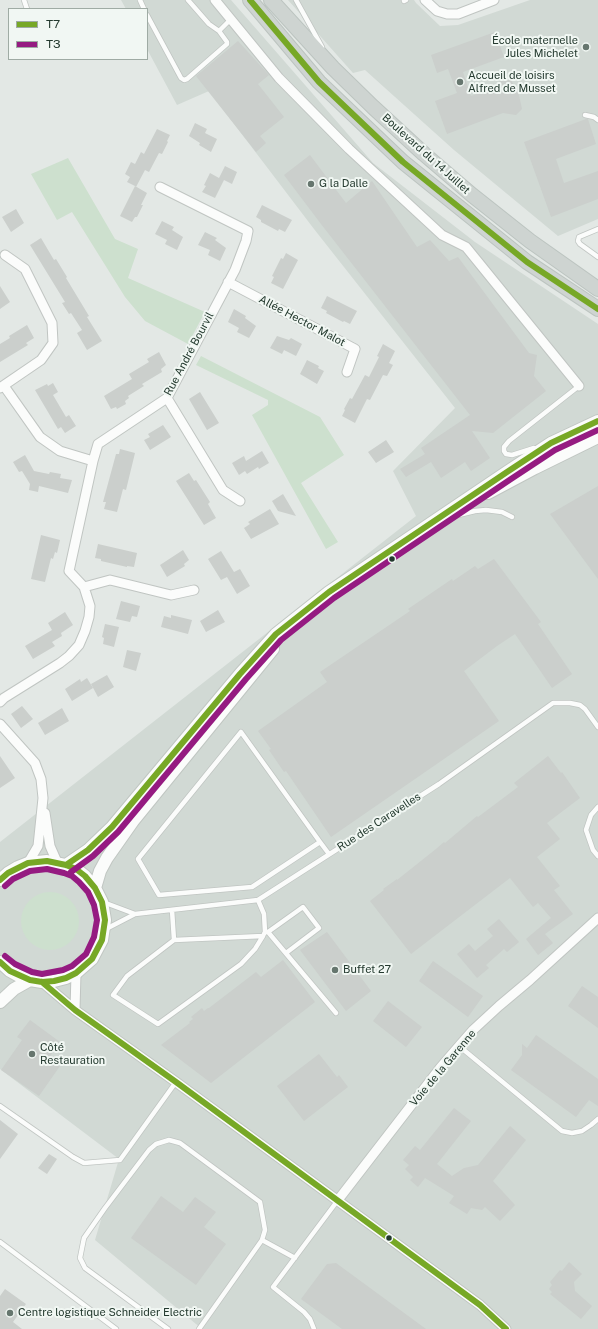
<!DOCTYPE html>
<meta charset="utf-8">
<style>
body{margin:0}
#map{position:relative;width:598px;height:1329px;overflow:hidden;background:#e3e8e5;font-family:"Public Sans",sans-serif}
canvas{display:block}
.legend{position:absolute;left:8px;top:8px;width:140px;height:52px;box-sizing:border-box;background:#f1f7f3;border:1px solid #9faba4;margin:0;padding:5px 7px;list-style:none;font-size:12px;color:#23392e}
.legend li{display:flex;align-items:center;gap:8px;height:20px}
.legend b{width:20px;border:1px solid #9faba4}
</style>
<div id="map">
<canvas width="598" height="1329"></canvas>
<ul class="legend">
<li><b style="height:5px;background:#77a826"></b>T7</li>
<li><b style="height:5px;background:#951b81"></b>T3</li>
</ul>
</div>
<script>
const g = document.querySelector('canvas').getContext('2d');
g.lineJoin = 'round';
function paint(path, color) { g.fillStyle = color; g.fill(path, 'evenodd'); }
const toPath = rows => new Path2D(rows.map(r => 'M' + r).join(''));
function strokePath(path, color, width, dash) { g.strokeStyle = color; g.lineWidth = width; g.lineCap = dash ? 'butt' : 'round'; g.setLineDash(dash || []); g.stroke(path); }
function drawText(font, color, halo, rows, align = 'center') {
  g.font = font + ' "Public Sans",sans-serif'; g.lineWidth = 4; g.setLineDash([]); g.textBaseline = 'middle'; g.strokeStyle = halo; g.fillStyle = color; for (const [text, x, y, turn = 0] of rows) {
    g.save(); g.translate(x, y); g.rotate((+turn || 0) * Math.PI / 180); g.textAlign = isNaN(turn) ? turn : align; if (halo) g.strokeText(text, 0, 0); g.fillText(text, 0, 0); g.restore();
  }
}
paint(toPath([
 [121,0,231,0,373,163,475,242,598,324,598,1329,202,1329,95,1240,119,1159,0,1069,0,842,416,516,393,471,455,408,314,229,209,91,177,105,147,49,147,9,126,9],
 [288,0,414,0,416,3,440,26,458,25,530,0,598,0,598,219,558,236,454,150,365,70,353,73]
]), '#d1d9d4');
paint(toPath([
 [68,158,115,239,138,249,128,278,205,312,188,344,145,321,125,297,72,212,57,220,31,174],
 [201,356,320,417,344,455,301,483,338,542,326,549,252,415,268,405,268,400,196,365],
 '21 921a29 29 0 1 1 58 0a29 29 0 1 1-58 0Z'
]), '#cde0ce');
paint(toPath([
 [495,32,504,57,463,72,471,96,494,88,502,79,511,80,519,95,522,109,516,115,503,113,447,134,435,101,457,93,448,69,437,73,431,55],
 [238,41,269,75,258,84,284,117,260,136,266,143,256,152,196,76],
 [586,119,588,119,596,144,556,159,564,183,598,171,598,199,551,217,524,142],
 [195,123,207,129,205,133,217,139,211,152,199,145,200,143,189,136],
 [157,129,170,135,167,141,168,142,162,154,159,153,149,172,145,170,136,187,135,186,147,193,141,205,143,205,137,217,135,217,132,222,120,216,135,186,127,182,130,177,125,174,131,162,135,164,141,152,144,154],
 [310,155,346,203,372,181,417,247,430,240,449,261,458,257,529,353,537,355,534,376,546,391,493,433,472,431,490,458,471,471,465,462,441,478,431,462,406,477,400,469,425,454,421,448,470,415,321,224,284,175],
 [225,166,237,172,232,184,224,180,215,198,202,192,206,186,204,185,210,173,219,178],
 [262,205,292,220,285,232,279,229,278,231,261,222,261,220,256,217],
 [16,209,24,223,11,232,2,217],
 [162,221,174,227,172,230,183,237,177,250,165,244,167,240,155,234],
 [205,232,217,238,215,240,226,248,220,261,208,255,210,250,198,245],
 [41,238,54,260,56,259,67,277,66,278,89,316,87,317,102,341,87,350,77,333,82,330,71,313,69,314,62,303,65,302,30,245],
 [286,253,298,260,283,289,271,283,274,277,272,276,281,258,283,259],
 [0,286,10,302,0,309],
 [327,296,357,311,350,324,344,321,343,322,326,313,327,311,321,308],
 [234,309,246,316,245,318,256,326,249,338,237,332,239,328,228,322],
 [27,325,34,338,26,343,28,345,0,362,0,344,10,338,9,336],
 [277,336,289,340,291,338,302,344,296,356,284,350,282,354,270,348],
 [383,344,395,351,389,363,393,365,387,376,383,375,370,400,367,399,355,423,342,416,345,410,344,409,350,398,352,399,365,375,369,377,379,357,377,356],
 [159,352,166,365,161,369,162,372,142,384,144,386,128,396,129,398,125,401,126,404,117,409,116,407,111,409,104,396,132,379,129,374,149,362,147,359],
 [307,360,319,366,318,368,324,371,317,384,300,374],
 [53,383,58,392,53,395,66,417,69,415,76,426,65,433,61,427,58,429,35,390,47,384,48,386],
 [200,392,219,423,207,430,189,399],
 [163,425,171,437,150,450,144,440,150,437,148,434],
 [386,440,394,452,376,463,368,452],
 [120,449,135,453,126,490,123,489,117,512,104,509,106,502,103,502,116,454,119,454],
 [262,451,269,463,259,469,258,467,247,474,245,471,239,475,232,463,244,456,246,461],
 [25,455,34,471,49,474,50,472,61,474,60,478,72,480,68,493,39,486,38,492,29,490,30,484,22,471,19,472,13,462],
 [189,473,194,481,196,480,210,502,208,504,216,518,204,525,176,481],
 [598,486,598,579,550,514],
 [283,494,296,516,278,511,272,501],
 [270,509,279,524,251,539,244,528,250,524,248,522],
 [41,535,60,540,57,553,55,552,53,559,51,558,45,582,31,579],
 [98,544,137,553,134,567,127,566,127,567,101,561,101,559,95,558],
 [183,550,189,560,184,564,185,566,167,577,160,565],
 [221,551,234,572,240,569,250,586,237,594,227,577,221,580,208,559],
 [494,559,541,622,538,624,572,674,552,688,515,634,497,646,464,671,499,721,331,837,286,771,284,772,269,750,271,749,258,731,327,682,320,672,410,611,408,609,452,579,453,581,475,566,478,569],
 [121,601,140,606,137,617,132,616,130,622,116,619],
 [218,610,225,622,206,632,200,621],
 [65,612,73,625,61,633,62,636,52,642,55,646,33,659,25,646,52,630,48,623],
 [171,615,192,620,188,634,161,627,164,616,171,618],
 [105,624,119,627,114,647,103,644,104,638,102,637],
 [127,650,141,653,136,671,123,667],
 [107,675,114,687,98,697,91,684],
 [87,678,93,688,72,701,65,689,80,679,81,682],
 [22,706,33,719,21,728,11,714],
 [62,708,69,721,45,735,38,723],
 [0,756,15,778,0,788],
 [548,756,561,773,562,772,580,798,547,823,560,839,537,857,560,886,554,890,573,914,545,934,553,943,538,955,526,939,551,918,538,903,533,907,510,878,411,954,370,901,384,890,383,889,397,879,397,880,436,849,444,842,445,843,477,816,478,817,518,787,514,783],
 [499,919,519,942,507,952,504,949,486,965,489,968,477,978,457,954,469,944,475,951,493,936,487,929],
 [327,932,371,991,346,1011,300,950],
 [283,960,315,1002,211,1083,161,1045,190,1023,189,1022,193,1019,191,1017,202,1008,204,1011,208,1008,209,1008,256,972,261,977],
 [433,961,483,996,468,1017,419,981],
 [582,986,598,997,598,1028,568,1006],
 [388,1001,422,1027,406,1047,373,1021],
 [30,1020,60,1042,48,1059,60,1066,39,1096,1,1070,22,1040,17,1037],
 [536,1035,598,1079,598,1106,589,1100,576,1117,511,1070,522,1055,522,1044,527,1048],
 [319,1054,337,1077,339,1075,348,1087,304,1121,277,1086],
 [454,1108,471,1121,437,1164,452,1176,464,1168,478,1165,510,1126,526,1140,493,1181,515,1205,500,1221,485,1207,482,1210,471,1208,467,1214,449,1203,454,1196,425,1178,418,1187,410,1180,413,1177,405,1169,409,1165,403,1160,415,1146,420,1150],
 [0,1120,18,1134,0,1159],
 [49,1154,57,1159,47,1174,38,1168],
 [161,1196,183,1212,195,1197,216,1212,204,1227,226,1244,196,1285,131,1238],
 [569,1262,582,1274,574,1282,575,1291,592,1306,581,1319,550,1294,552,1292,549,1289,552,1285,550,1282,560,1270,562,1271],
 [336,1263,426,1329,342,1329,301,1299,327,1264],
 [5,1289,26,1304,13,1322,22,1329,0,1329,0,1296]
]), '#cbcfcc');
const service = toPath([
 [24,0,27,9],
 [140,0,144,9],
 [188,0,209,24,219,31],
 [296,0,322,47],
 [404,1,406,0],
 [147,15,181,78,184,80,187,79,227,44,227,42,219,31,231,19],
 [585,115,594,117,598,120],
 [598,229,579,237,578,241,580,244,598,257],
 [534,448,512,455,506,454,504,451,504,447,509,441,579,386],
 [450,517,475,511,486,510,502,512,512,517],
 [598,807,591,815,586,830,593,850,598,856],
 [320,842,252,887,159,895,138,859,241,732,320,842,329,854],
 [258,900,264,914,265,932,264,934],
 [103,902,135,914],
 [172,910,174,940],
 [106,929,135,914,258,900,439,784,553,703,570,703,580,705,585,709,598,727],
 [267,932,268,932,336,1013],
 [268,932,303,907,319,928,286,953],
 [263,936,255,949,241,964,158,1024,113,995,127,976,174,940,263,936],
 [459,1046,562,1131,572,1133,582,1131,591,1125,598,1119],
 [0,1106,73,1157,84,1163,120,1160,176,1082],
 [262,1240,295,1258],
 [0,1242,116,1329],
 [168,1329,85,1268,80,1258,84,1238,105,1208,149,1150,156,1144,169,1140,180,1143,260,1202,265,1230,262,1240,199,1329],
 [314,1329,310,1319,304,1312,273,1287,338,1200]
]);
const minor = toPath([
 [215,0,279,78,349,149,442,235,466,247,579,386],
 [425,0,437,11,447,14,458,14,494,0],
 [228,282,355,349,347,372],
 [4,386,40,437,60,451,93,461],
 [0,388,41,360,53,343,52,323,25,269,5,255],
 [167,398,223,490,240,501],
 [84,587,110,580,171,595,194,590],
 [0,702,4,698,60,663,69,656,79,645,85,631,89,617,90,606,84,587,69,571,93,461,98,444,167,398,235,270,246,241,248,231,160,187],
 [0,724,35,763,41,779,43,798,38,846,28,863],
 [45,813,50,846,57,862],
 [42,982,75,1010,176,1082,480,1305,506,1329],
 [75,1010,76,973],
 [338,1200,440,1068,459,1046,473,1030,499,1006,530,980,598,918]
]);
const secondary = toPath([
 [488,493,535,468,598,437],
 [66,865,88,850,112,827,240,674,276,634,329,592,507,472,551,443,598,421],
 [0,880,8,873,18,867,28,863,47,861,66,865,76,869,85,876,95,888,102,902,105,920,102,940,92,959,76,973,66,978,54,981,42,982,30,980,19,976,10,971,0,962],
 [95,888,100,871,107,858,133,821,273,649],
 [0,1002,14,989,30,980]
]);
const primary = toPath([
 [250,0,319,82,403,162,527,262,598,309],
 [271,0,333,68,373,107,424,154,472,195,530,241,598,289]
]);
strokePath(service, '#c0c5c2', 6);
strokePath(minor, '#c0c5c2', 11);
strokePath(secondary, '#c0c6c2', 14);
strokePath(primary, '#bcc4c0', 16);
strokePath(service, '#fbfcfb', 4.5);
strokePath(minor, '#fbfcfb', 9);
strokePath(secondary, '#fbfcfb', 12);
strokePath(primary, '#ced4d1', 14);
strokePath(toPath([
 [250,0,319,82,403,162,527,262,598,309],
 [66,865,88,850,112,827,240,674,276,634,329,592,507,472,551,443,598,421],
 [0,880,8,873,28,863,47,861,66,865,76,869,85,876,95,888,102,902,105,920,102,940,92,959,76,973,66,978,54,981,42,982,30,980,10,971,0,962],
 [42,982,75,1010,176,1082,480,1305,506,1329]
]), '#77a826', 6);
strokePath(toPath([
 [71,872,93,856,118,832,246,679,281,640,334,598,511,479,555,450,598,430],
 [5,886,13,879,30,871,47,869,64,873,72,876,79,882,88,892,94,905,97,920,94,937,86,954,72,966,63,970,42,974,32,972,15,964,5,956]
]), '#951b81', 6);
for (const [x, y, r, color] of [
 [586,47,4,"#66766e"],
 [460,82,4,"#66766e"],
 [311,184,4,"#66766e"],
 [392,559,3.5,"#23392e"],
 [335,970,4,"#66766e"],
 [32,1054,4,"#66766e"],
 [389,1238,3.5,"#23392e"],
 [10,1313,4,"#66766e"]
]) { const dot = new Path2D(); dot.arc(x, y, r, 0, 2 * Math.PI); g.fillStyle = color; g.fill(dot); strokePath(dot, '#f1f7f3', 1.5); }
drawText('11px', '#23392e', '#f1f7f3', [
 ["École maternelle",578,41,"right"],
 ["Jules Michelet",578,54,"right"],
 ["Accueil de loisirs",468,76],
 ["Alfred de Musset",468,89],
 ["G la Dalle",319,184],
 ["Buffet 27",343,970],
 ["Côté",40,1048],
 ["Restauration",40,1061],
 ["Centre logistique Schneider Electric",18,1313]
], 'left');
drawText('11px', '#23392e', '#f1f7f3', [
 ["Boulevard du 14 Juillet",426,154,42],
 ["Allée Hector Malot",302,321,28],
 ["Rue André Bourvil",189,354,-62],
 ["Rue des Caravelles",379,822,-33],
 ["Voie de la Garenne",443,1068,-50]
]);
</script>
